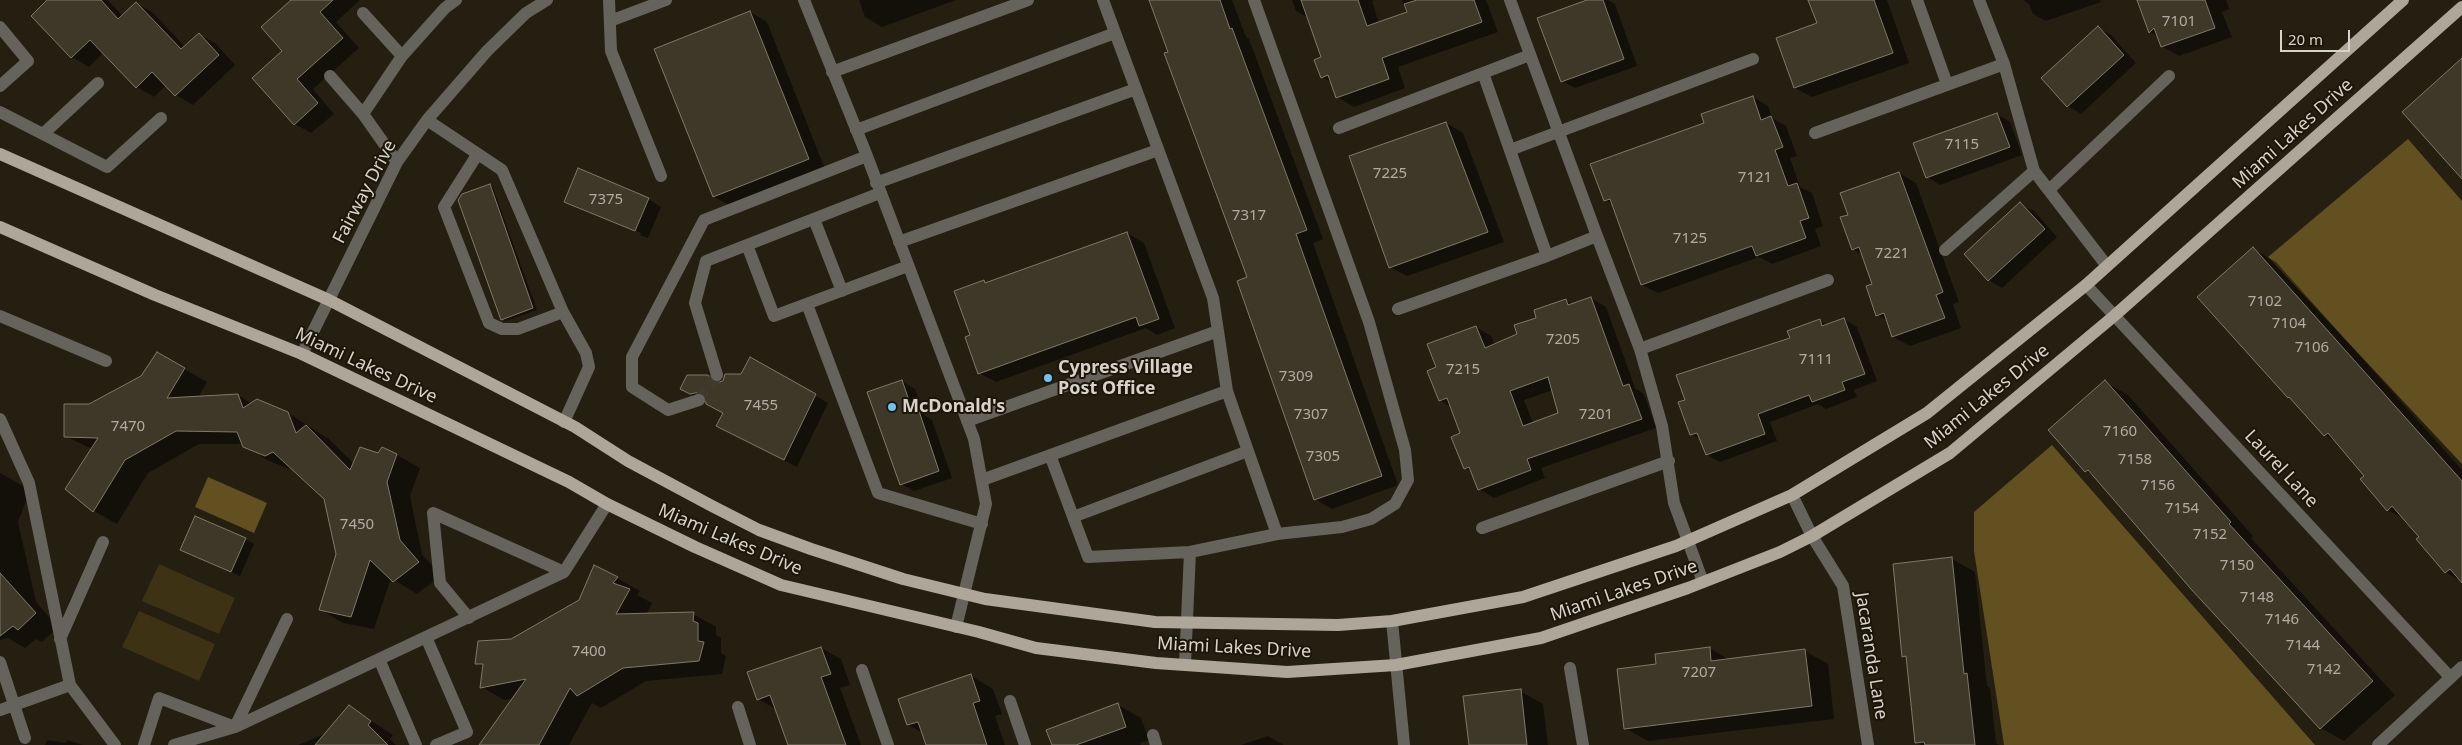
<!DOCTYPE html>
<style>
body{margin:0}
#map{position:relative;width:2462px;height:745px;overflow:hidden;background:#251f12;font-family:"Noto Sans",sans-serif}
canvas{display:block}
.scale{position:absolute;left:2280px;top:30px;width:70px;height:22px;box-sizing:border-box;border:2px solid #d7d3ca;border-top:0;padding-left:6px;font-size:15px;line-height:18px;white-space:nowrap;color:#d7d3ca;-webkit-text-stroke:4px #1c1609;paint-order:stroke}
</style>
<div id="map">
<canvas width="2462" height="745"></canvas>
<div class="scale">20 m</div>
</div>
<script>
const g = document.querySelector('canvas').getContext('2d');
g.lineJoin = 'round';
function paint(path, color) { g.fillStyle = color; g.fill(path, 'evenodd'); }
const toPath = rows => new Path2D(rows.map(r => 'M' + r).join(''));
function strokePath(path, color, width, dash) { g.strokeStyle = color; g.lineWidth = width; g.lineCap = dash ? 'butt' : 'round'; g.setLineDash(dash || []); g.stroke(path); }
function drawText(font, color, halo, rows, align = 'center') {
  g.font = font + ' "Noto Sans",sans-serif'; g.lineWidth = 4; g.setLineDash([]); g.textBaseline = 'middle'; g.strokeStyle = halo; g.fillStyle = color; for (const [text, x, y, turn = 0] of rows) {
    g.save(); g.translate(x, y); g.rotate((+turn || 0) * Math.PI / 180); g.textAlign = isNaN(turn) ? turn : align; if (halo) g.strokeText(text, 0, 0); g.fillText(text, 0, 0); g.restore();
  }
}
paint(toPath([
 [159,564,235,598,219,634,142,601],
 [139,611,215,644,199,681,122,647]
]), '#3e3215');
paint(toPath([
 [2408,139,2462,201,2462,464,2268,257],
 [2052,445,2315,745,2004,745,1974,551,1974,512],
 [208,477,267,503,254,533,195,507]
]), '#635020');
paint(toPath([
 [49,0,107,0,123,16,136,3,153,13,185,47,199,34,216,44,235,65,193,105,176,95,166,85,154,97,137,87,104,52,89,67,72,57,32,16],
 [293,0,360,0,336,22,359,48,313,89,334,114,311,133,295,124,284,51],
 [859,0,956,0,882,27,865,17],
 [1150,0,1232,0,1246,37,1249,39,1323,239,1313,243,1398,485,1332,509,1315,499,1248,278],
 [1292,0,1375,0,1372,1,1379,23,1406,14,1402,0,1486,0,1498,32,1398,67,1405,88,1354,107,1337,97,1332,83,1322,77,1323,58,1309,18,1296,11],
 [1591,0,1608,0,1615,4,1637,66,1575,88,1562,81],
 [1810,0,1887,0,1909,63,1812,97,1795,88,1818,24],
 [2023,0,2100,0,2101,2,2046,21,2033,14,2029,4],
 [2138,0,2226,0,2229,9,2222,12,2232,37,2179,56,2162,46,2159,37,2150,32],
 [750,12,767,22,825,169,731,206,714,197],
 [2098,28,2111,35,2136,63,2081,114,2068,106],
 [1753,97,1768,106,1772,118,1786,126,1797,156,1790,158,1800,187,1812,193,1823,226,1815,229,1821,246,1772,264,1759,257,1658,293,1642,285,1614,205,1605,200,1706,124],
 [1997,114,2010,122,2022,155,1940,185,1927,177],
 [1446,123,1463,133,1504,242,1407,276,1390,267],
 [1899,173,1916,183,1959,302,1953,304,1961,328,1910,346,1893,337,1888,321,1877,315,1874,285,1863,255,1853,249],
 [489,185,493,188,537,310,506,321,502,319],
 [648,199,661,207,648,238,640,235,641,233,577,206,577,208,565,201],
 [2020,204,2034,211,2057,237,2002,288,1989,280],
 [1127,233,1144,243,1175,328,1157,335,1146,328,996,382,979,373,972,336,984,282,987,284],
 [2253,249,2276,262,2462,470,2462,582,2445,572,2406,520,2388,510,2366,476,2336,442,2325,435,2294,400,2289,397],
 [1591,298,1606,307,1635,388,1644,394,1656,428,1541,468,1545,478,1494,498,1479,489,1472,472,1465,468,1462,434,1451,407,1440,400,1438,368,1476,327,1491,336,1495,345,1519,335,1538,318,1565,300,1573,305],
 [1553,390,1559,414,1533,423,1524,400],
 [1844,319,1857,327,1877,381,1854,390,1857,397,1826,409,1818,404,1770,422,1777,441,1720,462,1707,455,1701,440,1691,434,1686,400,1820,321,1828,325],
 [158,354,207,382,198,398,238,395,252,404,288,413,329,439,354,464,378,455,397,455,420,468,410,496,422,554,441,576,417,594,391,578,374,629,343,623,320,609,338,554,325,498,292,467,289,469,267,460,243,444,199,444,148,473,117,524,94,511,67,489,92,449,65,436,89,406,142,377],
 [751,359,828,403,797,467,731,433,724,412,707,401,704,401,681,388,708,376,720,383,741,376],
 [902,381,915,389,924,415,932,420,952,478,914,491,901,484],
 [2105,382,2128,395,2253,536,2251,538,2395,695,2344,741,2321,728,2096,477,2086,471,2050,430],
 [0,473,30,490,18,522,36,602,58,627,42,642,36,639,25,648,8,638,0,640],
 [245,539,254,544,240,576,190,554],
 [1952,559,1975,572,1987,686,1990,688,1996,743,1999,745,1921,745,1916,742,1907,658,1903,656],
 [617,578,640,591,637,595,652,603,646,615,693,614,716,627,716,635,721,638,721,653,726,656,722,674,646,681,601,708,592,703,569,745,483,745,513,699,504,700,482,687,484,667,477,663],
 [821,648,841,659,850,685,840,688,861,745,789,745,777,710,758,699],
 [1710,648,1729,660,1805,651,1828,664,1834,719,1648,741,1625,728,1657,665],
 [970,675,993,689,1002,714,995,716,1005,745,927,745,923,733,908,725],
 [1520,691,1543,704,1548,745,1470,745],
 [1118,705,1141,718,1149,740,1140,743,1141,745,1053,745],
 [349,706,393,735,390,739,396,745,298,745,327,733],
 [1268,736,1284,745,1241,745],
 [47,740,66,743,67,740,83,745,45,745]
]), '#0007');
const building = toPath([
 [47,0,101,0,118,19,136,2,181,49,199,33,219,55,175,96,152,72,136,88,90,40,71,58,31,16,47,0],
 [291,0,333,0,320,12,343,38,297,79,318,103,294,125,252,78,282,51,261,27,291,0],
 [1149,0,1220,0,1230,29,1232,28,1307,230,1296,234,1382,476,1314,500,1237,281,1247,277,1164,53,1168,52,1149,0],
 [1301,0,1358,0,1367,26,1407,12,1404,4,1417,0,1474,0,1482,22,1382,58,1389,79,1336,98,1328,75,1321,78,1314,60,1321,57,1301,0],
 [1587,0,1603,0,1624,59,1561,82,1537,18,1587,0],
 [1808,0,1874,0,1893,53,1794,88,1776,38,1817,23,1808,0],
 [2137,0,2205,0,2215,28,2161,47,2154,28,2149,33,2137,0],
 [750,11,809,159,713,197,654,49,750,11],
 [2098,26,2124,55,2067,107,2041,78,2098,26],
 [2462,58,2462,179,2402,112,2462,58],
 [1753,96,1761,120,1771,116,1783,147,1775,150,1788,186,1797,183,1809,218,1800,221,1806,238,1756,256,1752,246,1641,285,1610,199,1604,201,1590,164,1704,123,1701,114,1753,96],
 [1997,113,2010,147,1926,178,1913,143,1997,113],
 [1446,122,1488,232,1389,268,1349,156,1446,122],
 [578,168,649,198,635,231,564,202,578,168],
 [1899,172,1943,292,1936,295,1945,318,1892,337,1884,313,1876,316,1866,286,1872,284,1859,247,1852,250,1840,217,1848,215,1840,193,1899,172],
 [490,184,533,308,501,320,458,200,462,194,490,184],
 [2020,202,2045,229,1988,281,1964,254,2020,202],
 [1127,232,1159,319,1139,326,1136,317,978,374,965,337,970,335,954,291,984,280,985,283,1127,232],
 [2253,247,2462,481,2462,583,2450,569,2445,573,2416,539,2419,537,2392,506,2387,511,2360,479,2364,476,2328,433,2324,436,2289,397,2288,398,2197,297,2253,247],
 [1591,297,1623,386,1629,384,1642,419,1527,459,1531,470,1478,490,1469,467,1464,469,1451,437,1460,433,1447,398,1439,401,1427,371,1436,367,1427,344,1476,326,1485,348,1517,334,1514,325,1536,318,1534,310,1566,299,1568,305,1591,297],
 [1548,377,1558,413,1523,426,1510,391,1548,377],
 [1844,318,1865,374,1842,382,1845,390,1812,402,1809,395,1758,414,1765,434,1706,455,1697,433,1690,435,1678,402,1685,400,1676,375,1790,338,1787,331,1820,319,1822,326,1844,318],
 [157,352,185,368,167,398,238,394,243,408,257,399,288,412,296,433,306,425,350,470,360,447,378,453,382,447,397,454,387,482,400,540,419,562,393,582,370,560,351,617,319,610,336,554,324,499,273,452,265,456,243,447,237,432,176,431,125,460,93,512,65,489,98,438,64,437,64,404,89,404,141,376,157,352],
 [750,357,816,394,784,460,716,426,723,413,706,404,705,394,700,392,690,394,680,389,687,375,708,375,711,381,716,383,723,381,725,374,741,374,750,357],
 [902,380,913,412,919,411,939,471,900,485,867,392,902,380],
 [2105,380,2231,522,2229,524,2373,681,2320,729,2191,589,2088,470,2085,472,2048,430,2105,380],
 [195,516,246,538,231,572,180,550,195,516],
 [1952,557,1964,674,1967,673,1975,745,1925,745,1924,742,1915,743,1906,656,1902,657,1893,564,1952,557],
 [594,565,618,577,613,583,630,589,616,614,694,612,693,621,698,623,698,641,704,642,699,661,623,668,577,696,570,688,539,745,479,745,526,679,480,688,483,664,475,664,478,641,511,639,579,600,594,565],
 [0,573,36,613,18,630,13,626,0,636,0,573],
 [821,647,831,674,821,677,846,745,788,745,770,695,757,700,747,672,821,647],
 [1710,647,1711,661,1805,649,1812,706,1624,729,1617,669,1656,664,1655,654,1710,647],
 [971,674,980,701,973,703,987,745,926,745,918,722,907,725,898,699,971,674],
 [1521,689,1527,745,1469,745,1463,696,1521,689],
 [1118,703,1126,727,1076,745,1052,745,1046,730,1118,703],
 [349,705,371,721,368,725,388,745,315,745,349,705]
]);
paint(building, '#3e3829');
strokePath(building, '#807968', 1);
strokePath(toPath([
 [699,400,717,375]
]), '#403a2e', 12, [12, 6]);
strokePath(toPath([
 [609,0,611,51,661,176],
 [804,0,867,156,974,439,986,504,956,627],
 [1103,0,1213,298,1227,391],
 [1510,0,1597,236],
 [1917,0,1947,84],
 [1979,0,2004,64,2034,171,2107,266],
 [363,13,402,56],
 [610,21,666,0],
 [0,27,28,61,0,86],
 [832,72,1028,0],
 [1483,73,1530,55],
 [330,76,363,114,397,162],
 [0,112,107,167,161,118],
 [363,114,402,56,445,8,456,0],
 [427,120,502,170,563,312,586,353,589,367,564,422],
 [1339,128,1483,73,1547,256,1398,309],
 [856,130,1115,33],
 [1815,133,2004,64],
 [43,134,98,83],
 [1510,150,1753,59],
 [477,155,444,207,489,323,502,329,518,329,563,312],
 [876,183,1136,89],
 [2049,190,2169,76],
 [814,219,842,291],
 [899,242,1158,150],
 [747,245,774,316,908,266],
 [1945,250,2034,171],
 [1547,256,1597,236,1640,349,1662,426,1674,503,1703,582],
 [2086,285,2450,677],
 [807,304,878,493,982,524],
 [0,316,106,361],
 [1640,349,1828,280],
 [302,354,397,162,427,120,487,51,526,13,547,0],
 [717,375,695,303,706,261,880,193],
 [699,400,668,410,632,387,632,357,704,220,867,156],
 [0,419,29,483,70,685,115,745],
 [967,421,1218,331],
 [1050,455,1088,557,1190,552],
 [982,480,1227,391,1277,534],
 [1792,495,1812,536,1843,586,1868,745],
 [1073,517,1248,451],
 [1482,528,1669,461],
 [469,618,440,583,433,513,564,572],
 [1392,621,1404,745],
 [426,637,467,732,436,745],
 [60,639,103,542],
 [379,659,416,745],
 [0,662,25,738],
 [1185,664,1190,552,1277,534,1342,527,1371,519,1395,504,1408,480,1405,450,1369,322,1254,0],
 [1570,668,1583,745],
 [862,670,888,745],
 [1010,701,1025,745],
 [738,707,750,745],
 [0,710,70,685],
 [1153,735,1156,745],
 [144,745,159,698,235,727,564,572,607,504],
 [174,745,235,727,287,619],
 [2378,745,2462,667]
]), '#66635c', 12);
strokePath(toPath([
 [0,154,329,300,575,427,628,461,712,506,759,530,811,549,903,579,985,599,1155,622,1338,625,1392,621,1523,597,1676,546,1792,495,1927,413,2086,285,2403,0],
 [0,227,155,295,302,354,569,482,607,504,695,547,781,585,979,632,1036,648,1156,663,1287,672,1396,665,1541,638,1688,588,1780,552,1812,536,1950,453,2114,316,2462,7]
]), '#aea799', 12);
for (const [x, y, r, color] of [
 [1048,378,5,"#6ec2f4"],
 [892,407,5,"#6ec2f4"]
]) { const dot = new Path2D(); dot.arc(x, y, r, 0, 2 * Math.PI); g.fillStyle = color; g.fill(dot); strokePath(dot, '#1c1609', 2); }
drawText('15px', '#b1aca2', null, [
 ["7101",2179,22],
 ["7115",1962,145],
 ["7225",1390,174],
 ["7121",1755,178],
 ["7375",606,200],
 ["7317",1249,216],
 ["7125",1690,239],
 ["7221",1892,254],
 ["7102",2265,302],
 ["7104",2289,324],
 ["7205",1563,340],
 ["7106",2312,348],
 ["7111",1816,360],
 ["7215",1463,370],
 ["7309",1296,377],
 ["7455",761,406],
 ["7307",1311,415],
 ["7201",1596,415],
 ["7470",128,427],
 ["7160",2120,432],
 ["7305",1323,457],
 ["7158",2135,460],
 ["7156",2158,486],
 ["7154",2182,509],
 ["7450",357,525],
 ["7152",2210,535],
 ["7150",2237,566],
 ["7148",2257,598],
 ["7146",2282,620],
 ["7144",2303,646],
 ["7400",589,652],
 ["7142",2324,670],
 ["7207",1699,673]
]);
drawText('18px', '#d7d3ca', '#1c1609', [
 ["Miami Lakes Drive",2293,134,-42],
 ["Fairway Drive",365,192,-62],
 ["Miami Lakes Drive",366,366,25],
 ["Miami Lakes Drive",1987,397,-39],
 ["Laurel Lane",2281,469,47],
 ["Miami Lakes Drive",730,540,23],
 ["Miami Lakes Drive",1624,591,-19],
 ["Miami Lakes Drive",1234,648,3],
 ["Jacaranda Lane",1871,656,81]
]);
drawText('bold 18px', '#d7d3ca', '#1c1609', [
 ["Cypress Village",1058,368],
 ["Post Office",1058,389],
 ["McDonald's",902,407]
], 'left');
</script>
